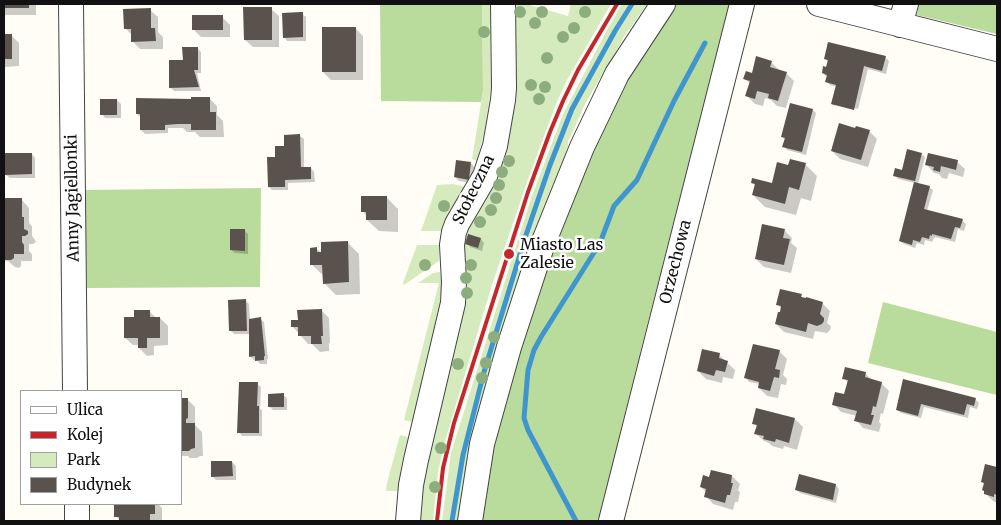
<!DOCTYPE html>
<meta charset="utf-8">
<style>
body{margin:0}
#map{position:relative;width:1001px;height:525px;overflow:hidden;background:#fffdf5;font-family:Merriweather,serif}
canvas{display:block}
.frame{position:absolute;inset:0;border:5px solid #111;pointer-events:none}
.legend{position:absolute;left:20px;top:390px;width:162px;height:115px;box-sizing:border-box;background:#fff;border:1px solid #a0a0a0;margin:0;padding:6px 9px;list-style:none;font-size:15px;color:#111}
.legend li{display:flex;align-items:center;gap:10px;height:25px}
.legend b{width:25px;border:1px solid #a0a0a0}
</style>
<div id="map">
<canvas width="1001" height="525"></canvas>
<div class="frame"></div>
<ul class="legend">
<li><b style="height:6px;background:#fff"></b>Ulica</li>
<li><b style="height:6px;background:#c4262e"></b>Kolej</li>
<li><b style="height:14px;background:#d5ebbd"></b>Park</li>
<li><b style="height:14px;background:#5a524d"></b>Budynek</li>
</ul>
</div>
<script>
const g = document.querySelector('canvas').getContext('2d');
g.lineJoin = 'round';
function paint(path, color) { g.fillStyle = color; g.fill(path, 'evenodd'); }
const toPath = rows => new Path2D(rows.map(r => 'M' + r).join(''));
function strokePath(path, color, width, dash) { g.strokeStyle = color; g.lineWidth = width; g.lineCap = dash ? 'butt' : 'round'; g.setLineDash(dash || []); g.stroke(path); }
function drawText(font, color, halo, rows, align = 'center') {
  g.font = font + ' Merriweather,serif'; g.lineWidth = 5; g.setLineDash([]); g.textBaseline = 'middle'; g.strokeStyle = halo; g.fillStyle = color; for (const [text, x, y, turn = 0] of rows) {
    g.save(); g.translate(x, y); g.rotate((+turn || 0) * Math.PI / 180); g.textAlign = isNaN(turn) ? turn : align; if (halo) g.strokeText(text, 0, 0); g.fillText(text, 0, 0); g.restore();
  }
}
paint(toPath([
 [482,4,490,4,491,89,484,133,477,161,472,159,483,91],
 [511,4,526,4,568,16,571,4,611,4,567,80,556,104,527,182,492,285,445,441,438,472,433,521,416,521,459,259,471,213],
 [622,4,647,4,623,38,622,41,585,104,570,138,568,140,568,145,546,215,459,521,442,521,451,453,531,198,563,114,607,30],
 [453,184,465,187,447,216,441,231,421,231,437,185],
 [417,245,439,245,439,261,404,285,403,283],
 [440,272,442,286,440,300,441,301,413,422,404,420,439,283,418,283,433,273],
 [400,435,408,437,401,468,398,491,386,491,387,483]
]), '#d5ebbd');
paint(toPath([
 [380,4,482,4,483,91,481,102,381,101],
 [676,4,729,4,729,5,734,6,711,98,704,103,662,267,665,268,664,274,660,275,640,353,644,355,642,362,638,362,617,446,620,447,614,471,611,471,601,508,605,509,602,520,598,519,598,521,479,521,489,466,509,383,565,209,625,83,646,48],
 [919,4,997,4,997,34,917,15],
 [261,188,260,287,87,288,85,190],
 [883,302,997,332,997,395,868,363]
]), '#b9dc9c');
paint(toPath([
 [4,4,36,4,36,15,4,15],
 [271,9,279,16,279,47,253,47,245,40],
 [150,10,158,17,158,32,163,37,163,49,140,49,132,41,132,35,125,28],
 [302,14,306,17,306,41,287,41,284,37],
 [222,17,230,25,230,37,201,37,193,29],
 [355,28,363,36,363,80,331,80,323,72],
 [4,33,6,35,11,35,19,43,19,66,4,67],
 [197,48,201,52,201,73,197,73,201,91,174,91,170,87,184,61],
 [885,57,889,61,886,74,868,69,858,109,835,104,835,106,832,104,837,87,830,85,827,82,827,77,823,73,827,69,828,62,825,59],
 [771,62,779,70,779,71,786,73,794,81,786,108,777,106,771,100,765,98,763,106,755,104,747,96,750,84,745,79],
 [209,98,217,106,217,115,223,121,224,137,200,137,195,132,187,132,183,128,168,128,168,133,145,134,141,130,141,118,137,114,178,100],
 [117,100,121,104,121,118,105,118,102,114],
 [813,110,816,113,806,155,787,150,784,146,785,140,782,136],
 [869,131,877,139,868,167,840,159,832,151],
 [300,136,304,139,304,168,311,168,314,172,315,182,288,183,288,190,272,190,269,187,276,158,285,147],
 [32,154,35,158,35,178,10,178,6,175],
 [921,154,925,157,918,184,929,187,933,190,927,211,962,220,966,224,964,231,958,229,955,242,935,237,935,238,934,238,932,242,925,240,924,245,917,243,915,248,904,244,900,241,915,183,898,179,894,175,903,171],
 [957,162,965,169,963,177,949,173,947,179,942,178,939,174,934,173,927,165],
 [471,163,474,167,472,183,459,181,455,177],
 [805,164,817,176,811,201,801,198,796,215,765,207,753,195,756,186,752,183,773,184,789,166],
 [387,198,398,209,398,232,379,231,367,220,367,216,362,211],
 [22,200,29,208,29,223,32,226,32,236,35,240,36,242,33,244,29,244,29,251,32,254,32,261,21,261,21,266,19,268,15,267,8,261,4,261,4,218,6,218],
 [244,230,248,234,248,254,235,253,231,250],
 [784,230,792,238,791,243,797,248,791,273,764,267,756,259],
 [481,239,484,243,482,251,470,247,467,243],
 [347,242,359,254,360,294,336,295,324,283,324,276,311,264,317,249,323,254],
 [801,296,805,299,822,303,830,311,827,323,831,326,830,330,827,333,815,331,813,339,784,332,776,324,782,309,778,305],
 [246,301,249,304,250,320,260,319,264,322,268,359,267,359,267,364,260,364,257,360,254,360,250,356,250,334,234,334,230,330],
 [321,310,329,318,330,343,329,343,329,351,320,352,312,344,308,344,293,327,299,321],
 [149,311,156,318,160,318,168,326,168,345,154,346,154,355,147,356,139,348,139,345,133,345,125,338,136,318],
 [779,351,787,359,783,375,787,379,786,385,781,384,778,398,767,396,759,388,760,384,749,382,746,378],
 [719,355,735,370,733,379,723,377,722,383,706,379,698,371],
 [846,369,866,374,873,381,881,383,889,391,883,414,881,413,879,422,881,424,879,432,863,428,856,420,857,416,841,412,834,404,845,395,848,383,844,378],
 [904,381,975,399,979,403,977,409,970,407,968,418,924,407,921,418,901,413,897,410],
 [257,384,261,387,260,409,262,410,262,436,242,436,239,432],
 [283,395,287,398,287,410,273,410,269,406],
 [187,399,195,407,195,425,202,432,203,456,200,456,197,458,190,458,188,456,181,456,181,400],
 [795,419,803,427,797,450,784,446,783,449,772,446,769,443,764,441,756,434,757,427,754,423],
 [232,462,236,466,236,480,216,480,212,476],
 [986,466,997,468,997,503,993,501,985,493,985,484,982,482],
 [732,476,740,484,738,490,740,492,738,502,735,502,733,510,713,504,706,496,706,492,701,487,710,478],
 [836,485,839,489,836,503,800,493,797,490],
 [115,504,158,504,162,508,162,521,120,521,116,516]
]), '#0003');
strokePath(toPath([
 [452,521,463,455,484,372,526,235,550,165,572,109,615,31,632,4],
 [576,521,528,430,524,418,528,370,534,350,541,337,600,243,614,206,637,180,674,101,705,43]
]), '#3f96cf', 5);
paint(toPath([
 [4,4,29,4,29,8,4,8],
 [243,7,272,7,272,40,244,40],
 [151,8,151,28,155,28,156,41,131,42,131,29,124,29,123,9],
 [301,12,303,12,303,37,283,38,282,13],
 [192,15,223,15,223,30,192,30],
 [322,27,356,27,356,72,322,72],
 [4,34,12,34,12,59,4,59],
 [828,42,886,56,882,71,864,66,854,110,831,104,836,85,825,82,827,75,822,73,823,66,826,67,828,60,824,59],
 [182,47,198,47,198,70,194,70,199,87,169,88,169,60,183,60],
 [756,56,772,61,770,67,787,72,778,101,768,98,769,94,757,91,755,99,745,96,750,81,743,79,746,71,752,73],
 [191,97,210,97,210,112,216,112,216,130,191,130,191,124,178,124,165,125,165,130,140,130,140,114,136,114,136,98,191,99],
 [100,99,117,99,117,115,100,115],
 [790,103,813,109,802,152,782,147,785,138,781,137],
 [839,123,855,128,856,126,870,130,861,160,831,151],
 [300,134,301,167,311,167,311,179,285,180,285,187,268,187,267,157,275,157,275,146,284,146,284,135],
 [907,149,922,153,915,181,893,176,895,168,902,170],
 [5,153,32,153,32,174,5,175],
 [928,153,958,160,956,170,941,166,940,172,933,170,934,167,925,165],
 [790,159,806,163,799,190,789,187,785,204,752,195,755,184,751,183,752,178,772,183,777,162,788,165],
 [456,160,471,162,469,180,454,177],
 [914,182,930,186,924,209,963,219,960,228,955,227,951,239,932,234,932,236,930,235,929,239,922,237,920,242,913,240,912,245,899,241],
 [361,196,387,196,387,220,366,220,366,212,361,212],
 [5,198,22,198,22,217,24,217,24,229,28,231,28,234,25,236,22,236,22,242,24,245,24,254,14,254,14,258,11,260,5,260,4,259],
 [762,224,785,229,783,238,790,239,784,265,755,259],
 [230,229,245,229,245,251,230,250],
 [468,234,481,238,478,248,465,244],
 [348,241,349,282,323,284,322,265,310,265,310,248,317,247,317,252,321,252,321,242],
 [780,289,802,294,801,297,806,298,806,297,823,302,820,314,824,318,824,321,822,324,817,326,808,323,806,332,775,324,778,312,780,312,781,306,776,305],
 [246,299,247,331,229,331,228,300],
 [322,309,323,336,321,336,322,344,311,344,311,336,298,336,298,327,291,327,291,320,298,320,297,310],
 [134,310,150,310,150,317,160,317,160,338,147,338,147,348,138,348,138,338,124,338,124,317,134,317],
 [261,317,265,356,264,356,264,360,255,361,255,356,249,357,249,319],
 [753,344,780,350,775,369,780,370,779,378,774,377,770,391,758,388,759,382,744,378],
 [702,349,720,353,719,358,728,361,725,372,716,370,714,376,697,371],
 [845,367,866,372,865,377,882,382,876,407,873,406,871,415,874,415,871,425,854,421,857,411,832,405,835,392,844,394,848,380,842,379],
 [903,379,976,398,974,406,967,404,964,415,921,404,918,416,896,410],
 [239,382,258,382,257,406,259,406,259,433,237,433],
 [284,393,284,407,268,407,268,394],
 [181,398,188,398,188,418,186,419,186,423,195,423,195,448,191,449,189,451,181,451],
 [756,408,795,418,789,443,776,439,775,442,763,439,764,436,754,434,757,425,752,424],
 [211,461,232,461,233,476,211,477],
 [985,464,997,467,997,495,994,494,994,497,984,494,984,491,982,490,984,483,981,482],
 [711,470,732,475,731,483,733,483,730,495,727,495,725,503,704,497,706,489,700,487,703,475,709,477],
 [799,474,836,484,833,500,795,490],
 [114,504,155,504,155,514,150,514,150,521,119,521,119,517,114,517]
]), '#5a524d');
const minor = toPath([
 [71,4,75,391],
 [819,4,997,49],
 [900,25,906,4],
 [77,504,77,521],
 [408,521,411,485,416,460,453,303,454,282,452,245,454,232,457,224,485,176,495,146,503,100,504,88,503,4],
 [470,521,482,444,509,347,542,246,582,147,617,74,663,4],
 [611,521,742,4]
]);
strokePath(minor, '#444', 26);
strokePath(minor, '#fff', 24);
strokePath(toPath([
 [437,521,443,468,454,423,528,192,550,132,563,101,578,70,617,4]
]), '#c4262e', 4);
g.fillStyle = '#8dad7f';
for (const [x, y] of [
 [520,12],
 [542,12],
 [585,12],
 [535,23],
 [574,28],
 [484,32],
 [563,37],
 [547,58],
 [531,85],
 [545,87],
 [539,99],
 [509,161],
 [502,172],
 [499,185],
 [496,198],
 [444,206],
 [491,210],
 [480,222],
 [425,265],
 [471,265],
 [466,278],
 [467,293],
 [494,337],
 [486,363],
 [458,364],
 [482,378],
 [441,448],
 [435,487]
]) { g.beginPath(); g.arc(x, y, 6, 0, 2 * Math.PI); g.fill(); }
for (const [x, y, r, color] of [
 [509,254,6,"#c4262e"]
]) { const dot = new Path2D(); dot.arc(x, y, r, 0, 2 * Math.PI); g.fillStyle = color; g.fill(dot); strokePath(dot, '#fff', 2); }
drawText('16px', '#111', '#fff', [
 ["Stołeczna",474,190,-64],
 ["Anny Jagiellonki",73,198,-91],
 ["Orzechowa",676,262,-76]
]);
drawText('16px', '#111', '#fff', [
 ["Miasto Las",520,245],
 ["Zalesie",520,263]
], 'left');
</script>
